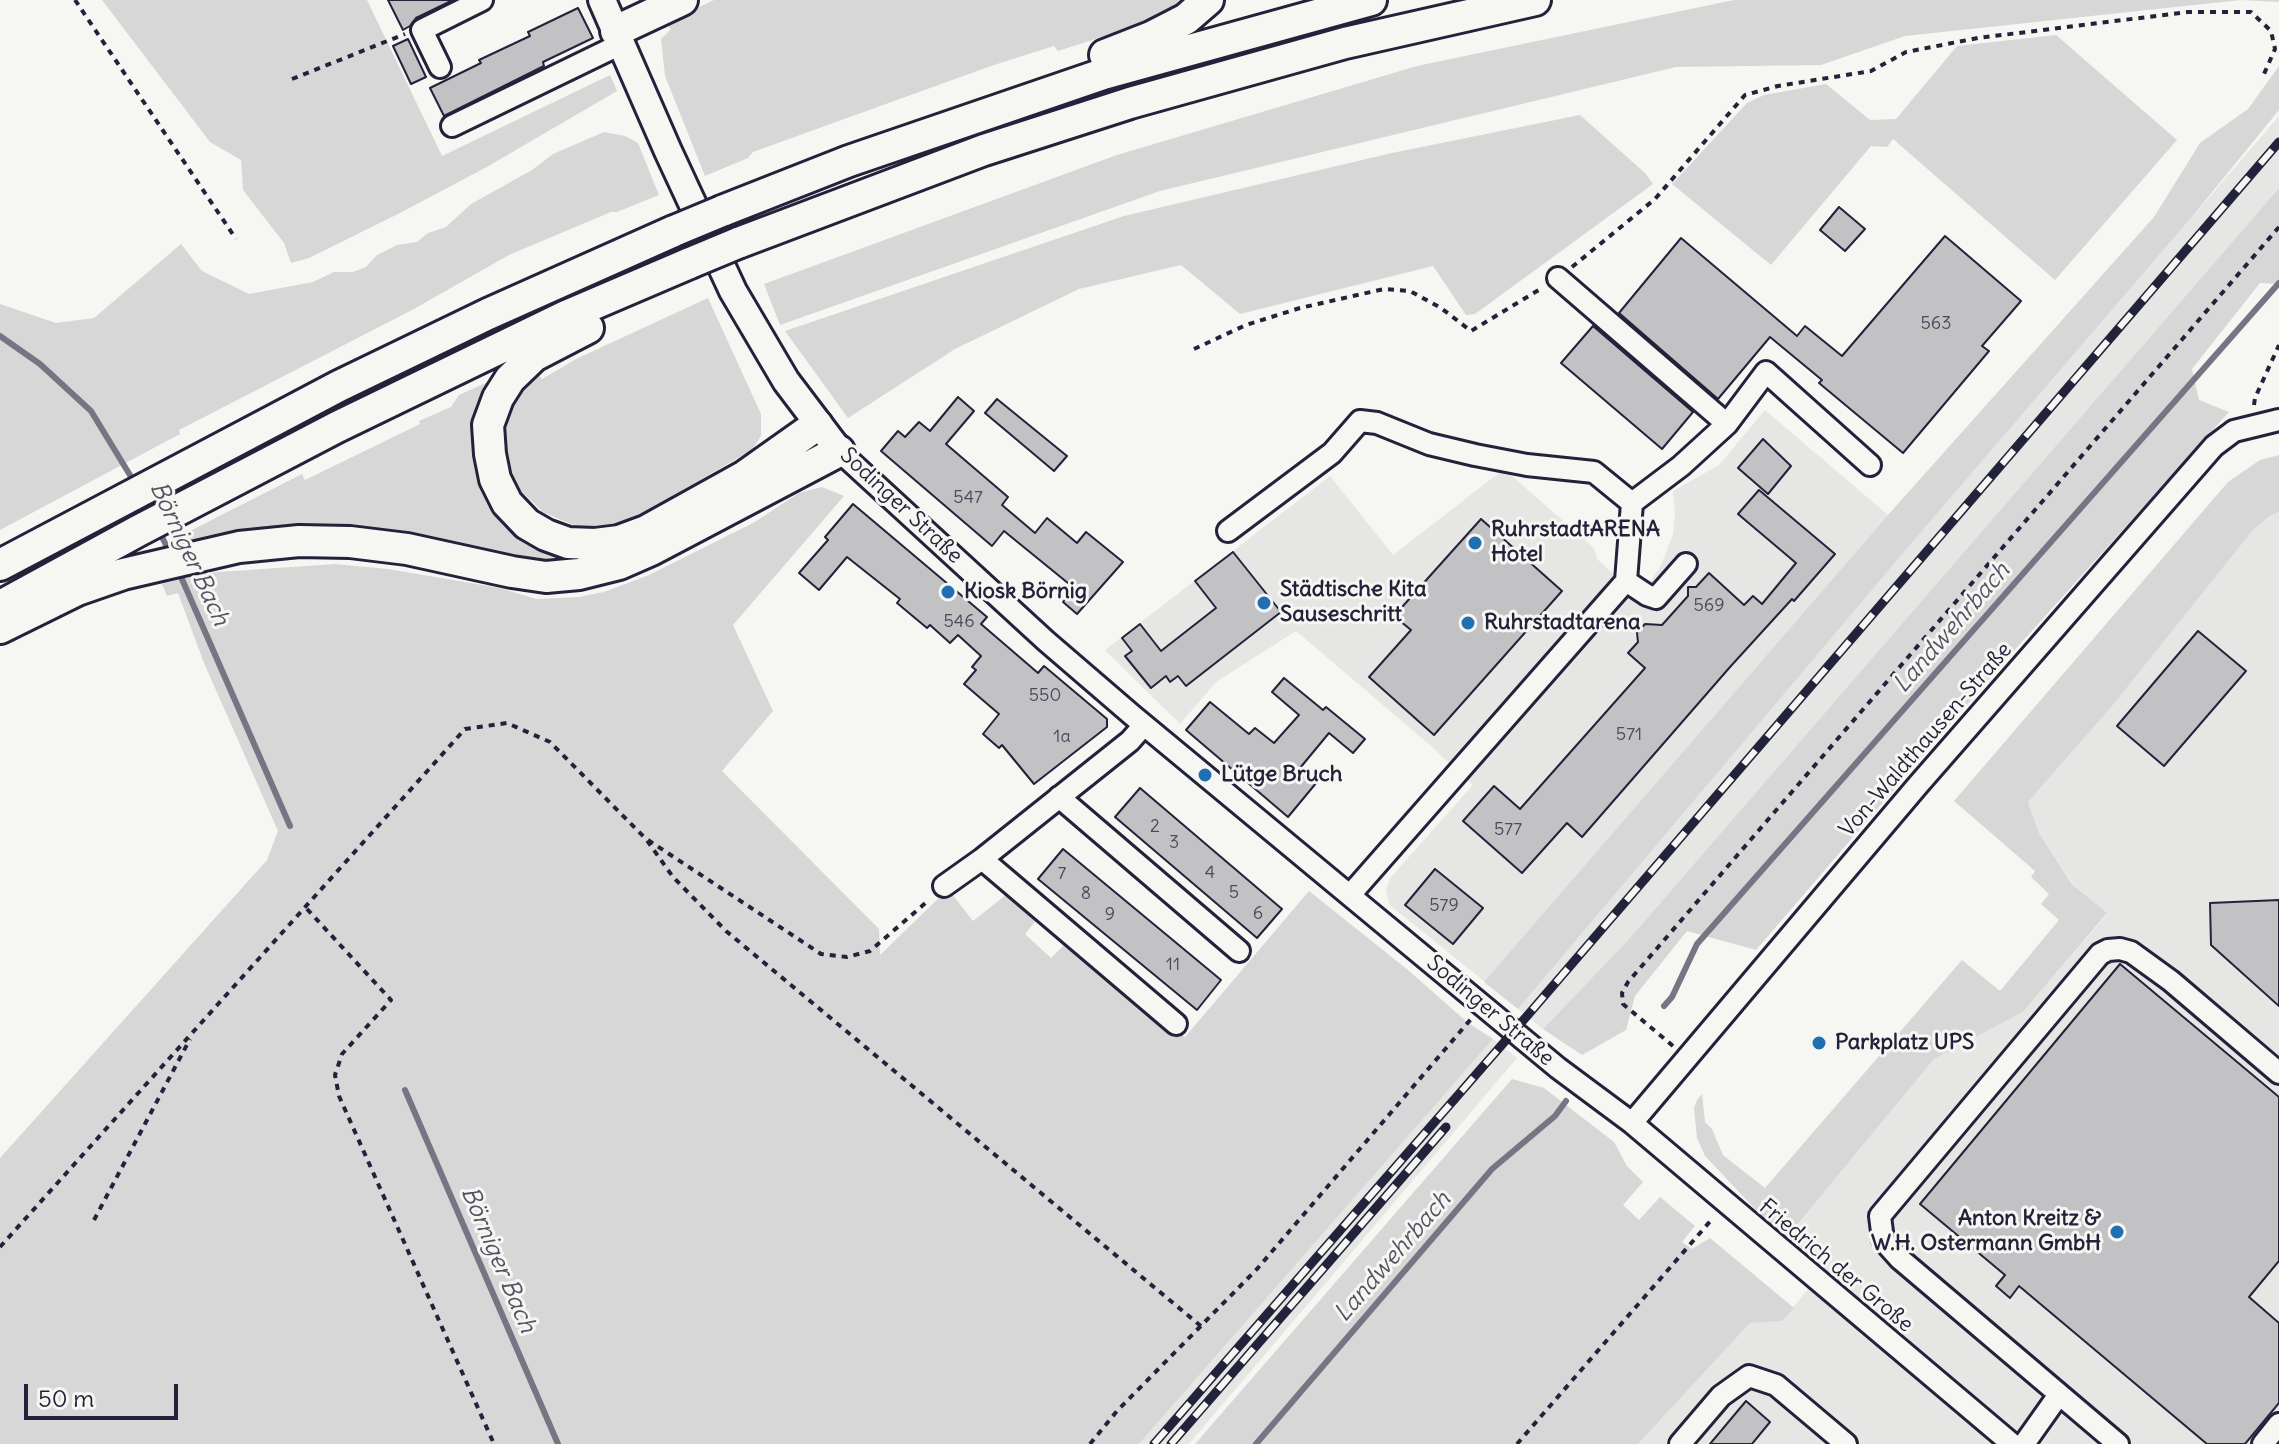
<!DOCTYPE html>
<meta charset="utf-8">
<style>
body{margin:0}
#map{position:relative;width:2279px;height:1444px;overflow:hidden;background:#f6f6f2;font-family:Delius,sans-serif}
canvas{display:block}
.scale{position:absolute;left:24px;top:1384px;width:154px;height:36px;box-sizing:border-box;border:4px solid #22223b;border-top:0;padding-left:10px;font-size:24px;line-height:28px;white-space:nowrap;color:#22223b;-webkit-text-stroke:6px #f6f6f2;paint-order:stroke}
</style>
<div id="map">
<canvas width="2279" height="1444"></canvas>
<div class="scale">50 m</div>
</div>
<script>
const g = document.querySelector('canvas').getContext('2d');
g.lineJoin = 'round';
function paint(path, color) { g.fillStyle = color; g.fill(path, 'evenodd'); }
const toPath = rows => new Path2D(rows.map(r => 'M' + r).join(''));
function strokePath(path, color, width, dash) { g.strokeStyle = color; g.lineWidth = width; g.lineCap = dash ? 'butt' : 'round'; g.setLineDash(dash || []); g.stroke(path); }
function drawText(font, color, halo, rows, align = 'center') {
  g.font = font + ' Delius,sans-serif'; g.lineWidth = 6; g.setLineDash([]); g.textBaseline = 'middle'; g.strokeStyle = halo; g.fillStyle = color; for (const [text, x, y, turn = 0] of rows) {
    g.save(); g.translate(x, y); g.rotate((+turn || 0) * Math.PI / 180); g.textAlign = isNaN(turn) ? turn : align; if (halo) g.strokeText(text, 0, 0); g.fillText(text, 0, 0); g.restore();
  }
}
paint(toPath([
 [2279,116,2279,188,1630,938,1543,1029,1518,1009,1910,545],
 [1765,410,1888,515,1485,982,1392,907,1388,900,1386,889,1391,877,1473,785,1431,746,1296,631,1216,682,1180,724,1105,650,1330,476,1393,555,1504,469,1594,548,1597,559,1640,598,1661,565,1673,534,1675,514,1673,491,1719,465],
 [2279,512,2279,1444,1638,1444,1750,1323,1782,1321,1825,1268,1787,1237,1934,1059,2023,1012,2107,914,2073,884,2039,833,2028,802,2113,705,2252,530,2268,517],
 [1493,1039,1517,1058,1189,1444,1139,1444]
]), '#e6e6e4');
paint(toPath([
 [102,0,367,0,442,156,610,75,617,91,485,168,400,213,309,258,291,263,284,243,243,190,241,160,210,142],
 [714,0,1183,0,1153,19,1130,28,1058,51,1054,46,991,66,753,152,748,158,705,176,665,76,661,39,671,29,665,23],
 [1734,0,2279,0,2279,2,2241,0,1905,36,1821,65,1676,67,1160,191,780,325,764,284,1117,155,1417,66],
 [2056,35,2177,140,2055,280,1893,139,1887,147,1871,146,1771,265,1672,184,1747,103,1764,95,1826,84,1870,120,1896,119,1957,46],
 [2279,66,2279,110,2191,218,1910,545,1518,1009,1484,982,1888,515,2154,217,2200,143,2248,109],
 [1580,115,1645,173,1653,184,1475,314,1466,315,1433,266,1240,314,1181,265,1079,289,955,349,848,418,785,331,1124,216,1392,153],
 [604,132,625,136,638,143,659,195,617,212,611,212,509,255,412,310,179,430,180,434,0,530,0,304,56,323,94,318,181,244,202,271,249,294,313,282,334,272,353,272,366,267,377,255,397,245,417,242,428,233,446,227,471,204,532,170,553,154],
 [2279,188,2279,284,2260,283,2192,369,2199,400,2229,412,2002,664,1756,950,1687,931,1635,996,1626,1030,1582,1055,1543,1029,1630,938],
 [708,298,761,414,761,436,752,450,644,512,615,524,589,527,575,526,543,512,520,490,507,464,504,449,506,420,511,406,524,385,538,374,542,379,576,359],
 [492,380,491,489,597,551,573,567,193,547,186,533,302,474,305,480,420,424,419,421,451,407,459,395],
 [2279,455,2279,512,2268,517,2252,531,2113,705,2028,802,2039,833,2072,884,2107,913,2023,1012,1934,1059,1787,1237,1759,1213,1705,1156,1697,1138,1694,1108,1697,1100,1702,1094,1705,1122,1712,1129,1723,1155,1765,1188,1962,960,2000,991,2059,920,2041,904,2049,894,2031,877,2035,871,1954,801,2228,482,2260,460],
 [822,487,844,496,733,625,773,711,722,771,879,929,880,955,948,889,973,921,1012,890,1041,914,1025,934,1051,958,1065,944,1171,1034,1176,1029,1185,1037,1309,891,1408,970,1467,1022,1493,1039,1139,1444,0,1444,0,1158,267,860,278,831,204,663,178,593,167,596,162,584,204,573,335,564,388,569,500,588,536,599,579,597,604,592,649,575,753,523,799,493],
 [1512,1079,1544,1088,1614,1142,1627,1166,1643,1182,1623,1205,1639,1220,1660,1197,1695,1226,1682,1242,1692,1249,1710,1238,1794,1308,1782,1321,1750,1323,1638,1444,1195,1444]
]), '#d7d7d7');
strokePath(toPath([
 [0,336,40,364,91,411,136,485],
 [159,531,170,553],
 [178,570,290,826],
 [1664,1006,1672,997,1697,944,2279,283],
 [405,1090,558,1444],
 [1256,1444,1492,1169,1555,1116,1566,1101]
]), '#757583', 6);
const building = toPath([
 [388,0,453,0,416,18,410,26,403,30,388,0],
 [578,8,593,38,543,62,544,66,444,116,430,88,481,63,479,60,530,36,528,32,578,8],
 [408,39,426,77,411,84,393,46,408,39],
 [1839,207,1865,229,1845,251,1820,230,1839,207],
 [1945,236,2021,301,1982,346,1989,351,1903,453,1819,383,1822,380,1770,337,1718,399,1619,313,1681,238,1797,336,1805,326,1842,356,1945,236],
 [1593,326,1693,412,1662,449,1561,363,1593,326],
 [958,397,974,411,946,444,1008,497,1002,505,1035,533,1047,518,1077,543,1086,532,1123,562,1077,614,1063,602,1074,588,1004,531,992,546,881,451,898,431,905,437,919,422,930,431,958,397],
 [997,399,1067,456,1054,471,985,413,997,399],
 [1763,439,1791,466,1768,494,1738,468,1763,439],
 [1759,490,1835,554,1794,601,1792,599,1730,667,1582,837,1567,823,1522,873,1463,821,1494,786,1520,809,1645,668,1628,653,1638,642,1637,633,1645,624,1662,625,1688,596,1688,587,1696,587,1709,573,1744,605,1753,596,1762,604,1796,563,1738,514,1759,490],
 [853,504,987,617,981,624,1038,673,1044,666,1107,719,1107,727,1034,784,1002,745,999,748,983,734,999,714,964,684,976,670,972,667,981,656,958,635,950,643,930,625,927,628,897,603,900,599,847,557,819,590,799,573,828,540,825,537,853,504],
 [1481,519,1562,591,1434,735,1369,677,1411,630,1394,616,1481,519],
 [1233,552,1281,612,1186,686,1178,676,1170,682,1166,676,1151,688,1125,656,1132,651,1122,638,1140,624,1161,651,1216,608,1195,581,1233,552],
 [2198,631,2246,671,2164,766,2117,726,2198,631],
 [1284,678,1323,710,1326,707,1365,739,1353,753,1329,733,1300,768,1317,782,1288,817,1186,730,1210,702,1249,734,1255,728,1274,743,1299,715,1272,692,1284,678],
 [1140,788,1282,909,1257,938,1115,817,1140,788],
 [1063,849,1221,980,1197,1010,1038,879,1063,849],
 [1435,869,1483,908,1453,944,1405,905,1435,869],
 [2279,900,2279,1006,2211,945,2210,903,2279,900],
 [2120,964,2279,1097,2279,1261,2249,1297,2279,1323,2279,1403,2245,1444,2207,1444,2019,1286,2010,1298,1996,1286,2005,1275,1920,1204,2120,964],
 [1746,1401,1770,1422,1752,1444,1710,1444,1746,1401]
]);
paint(building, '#c2c2c4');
strokePath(building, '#22223b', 2);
const minor = toPath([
 [440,67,422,30,482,0],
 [452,126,621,44],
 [1558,278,1727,424],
 [839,451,1046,641,1132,715,1558,1068,1632,1123,2012,1444],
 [1632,503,1681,466,1727,424,1766,372,1870,465],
 [1228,531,1332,453,1360,421,1377,423,1429,444,1475,455,1527,465,1594,472,1632,503],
 [1626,581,1647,595,1656,598,1686,564],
 [1059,797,1239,951],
 [982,859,1176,1024],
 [944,886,982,859,1130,741,1144,725],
 [1350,895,1626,581,1632,503],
 [1632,1123,1918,785,2214,446,2234,431,2279,420],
 [1680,1444,1721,1396,1749,1376,1776,1385,1846,1444],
 [2024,1444,2058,1396],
 [2118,1444,1900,1259,1883,1240,1880,1216,2100,954,2108,950,2120,949,2131,952,2171,981,2279,1073],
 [2263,1444,2279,1424]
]);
const major = toPath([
 [602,0,668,151,733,291,786,381,839,451]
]);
const highway = toPath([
 [616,31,682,0],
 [1105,55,1151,37,1186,19,1208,0],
 [722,211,849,161,1103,74,1371,0],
 [738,243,984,150,1130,103,1345,43,1535,0],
 [588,328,534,356,510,379,498,398,488,425,490,454,495,479,507,503,527,524,546,535,568,543,595,544,619,541,646,531,745,476,817,425],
 [0,565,339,386,488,314,674,231],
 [8,602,138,531,337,427,566,316,690,263],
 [0,628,77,590,123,574,239,547,299,541,350,542,407,549,512,572,546,577,579,574,619,564,651,550,839,451]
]);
strokePath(minor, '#22223b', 26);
strokePath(major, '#22223b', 32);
strokePath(highway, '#22223b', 36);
strokePath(toPath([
 [75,0,236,239],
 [292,79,405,34],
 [1572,267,1655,199,1745,95,1778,86,1871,71,1906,52,1978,38,2188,12,2251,12,2271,31,2275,49,2264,74],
 [1194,349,1246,325,1300,308,1384,289,1410,291,1441,308,1471,331,1542,288],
 [2254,405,2255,398,2279,345],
 [648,840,821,954,847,957,870,951,929,900],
 [307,909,391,1000,342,1054,335,1075,339,1096,494,1444],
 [1673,1046,1623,1004,1622,993,1628,982,2279,227],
 [94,1220,190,1039],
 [0,1247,465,729,507,723,550,742,646,839,673,877,726,931,1202,1327],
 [1090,1444,1117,1411,1257,1269,1471,1019],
 [1517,1444,1713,1218]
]), '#22223b', 4, [6, 6]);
strokePath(minor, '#f6f6f2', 20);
strokePath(major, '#f6f6f2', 26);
strokePath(highway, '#f6f6f2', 30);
const rail = toPath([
 [1154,1444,1527,1016,2279,142],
 [1171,1444,1446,1127]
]);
strokePath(rail, '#22223b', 9);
strokePath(rail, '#f6f6f2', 6, [18]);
const highwayBridge = toPath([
 [674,231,722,211],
 [690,263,738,243]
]);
strokePath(highwayBridge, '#22223b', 36, []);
strokePath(highwayBridge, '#f6f6f2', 30);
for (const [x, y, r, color] of [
 [1475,543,8,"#1f6fb2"],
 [948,592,8,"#1f6fb2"],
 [1264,603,8,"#1f6fb2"],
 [1468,623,8,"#1f6fb2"],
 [1205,775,8,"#1f6fb2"],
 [1819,1043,8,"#1f6fb2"],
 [2117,1232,8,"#1f6fb2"]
]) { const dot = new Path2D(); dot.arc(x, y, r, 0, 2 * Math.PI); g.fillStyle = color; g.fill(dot); strokePath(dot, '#f6f6f2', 3); }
drawText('18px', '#4a4a5d', null, [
 ["563",1936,324],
 ["547",968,498],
 ["569",1709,606],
 ["546",959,622],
 ["550",1045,696],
 ["571",1629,735],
 ["1a",1062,737],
 ["2",1155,827],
 ["577",1508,830],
 ["3",1174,843],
 ["4",1210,873],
 ["7",1062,874],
 ["5",1234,893],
 ["8",1086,894],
 ["579",1444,906],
 ["6",1258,914],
 ["9",1110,915],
 ["11",1173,965]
]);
drawText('22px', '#22223b', '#f6f6f2', [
 ["Sodinger Straße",901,506,43],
 ["Von-Waldthausen-Straße",1926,740,-49],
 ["Sodinger Straße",1490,1011,40],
 ["Friedrich der Große",1836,1266,40]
]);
drawText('bold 22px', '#22223b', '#f6f6f2', [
 ["RuhrstadtARENA",1491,530],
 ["Hotel",1491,555],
 ["Städtische Kita",1280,590],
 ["Sauseschritt",1280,615],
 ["Kiosk Börnig",964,592],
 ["Ruhrstadtarena",1484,623],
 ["Lütge Bruch",1221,775],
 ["Parkplatz UPS",1835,1043],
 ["Anton Kreitz &",2101,1219,"right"],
 ["W.H. Ostermann GmbH",2101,1244,"right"]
], 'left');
drawText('italic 24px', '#535365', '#f6f6f2', [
 ["Börniger Bach",189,554,65],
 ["Landwehrbach",1952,628,-49],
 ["Landwehrbach",1393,1257,-49],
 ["Börniger Bach",498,1260,67]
]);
</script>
